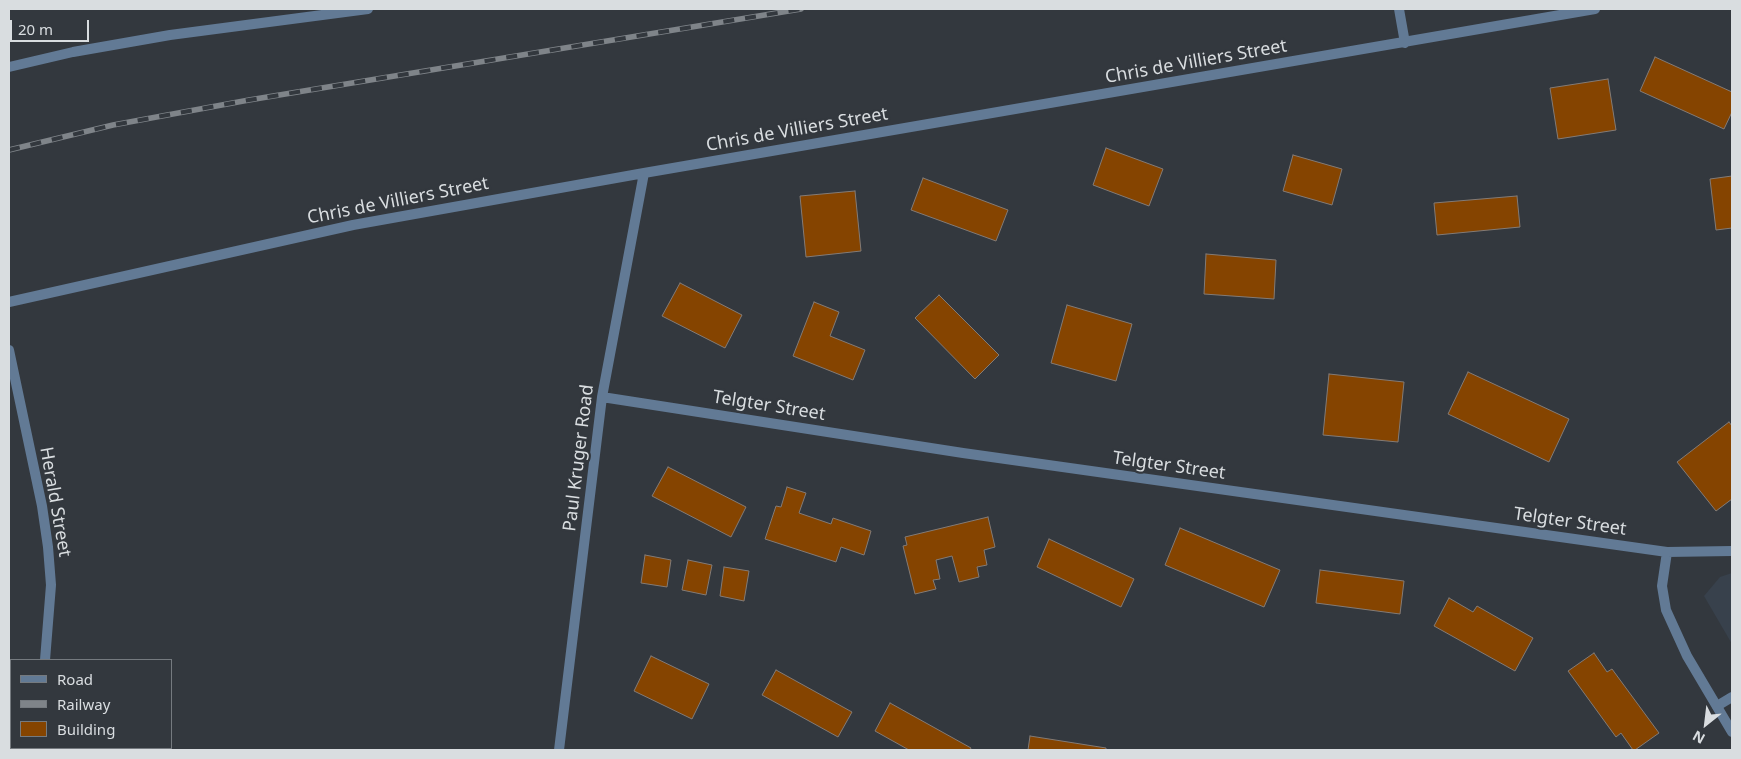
<!DOCTYPE html>
<style>
body{margin:0}
#map{position:relative;width:1741px;height:759px;overflow:hidden;background:#33383e;font-family:"Noto Sans",sans-serif}
canvas{display:block}
.frame{position:absolute;inset:0;border:10px solid #d9dde0;pointer-events:none}
.legend{position:absolute;left:10px;top:659px;width:162px;height:90px;box-sizing:border-box;background:#33383e;border:1px solid #757a7f;margin:0;padding:6px 9px;list-style:none;font-size:15px;color:#d9dde0}
.legend li{display:flex;align-items:center;gap:10px;height:25px}
.legend b{width:25px;border:1px solid #757a7f}
.north{position:absolute;left:1681px;top:699px;width:50px;height:50px;-webkit-text-stroke:4px #33383e;paint-order:stroke;rotate:209deg;font-size:14px;font-weight:700;line-height:20px;text-align:center;color:#d9dde0}
.north::after{content:'';display:block;margin:auto;width:18px;height:22px;background:#d9dde0;clip-path:polygon(50% 0,100% 100%,50% 72%,0 100%)}
.scale{position:absolute;left:10px;top:20px;width:79px;height:22px;box-sizing:border-box;border:2px solid #d9dde0;border-top:0;padding-left:6px;font-size:15px;line-height:18px;white-space:nowrap;color:#d9dde0;-webkit-text-stroke:4px #33383e;paint-order:stroke}
</style>
<div id="map">
<canvas width="1741" height="759"></canvas>
<div class="frame"></div>
<ul class="legend">
<li><b style="height:6px;background:#627a95"></b>Road</li>
<li><b style="height:6px;background:#7f8489"></b>Railway</li>
<li><b style="height:14px;background:#854400"></b>Building</li>
</ul>
<div class="north">N</div>
<div class="scale">20 m</div>
</div>
<script>
const g = document.querySelector('canvas').getContext('2d');
g.lineJoin = 'round';
function paint(path, color) { g.fillStyle = color; g.fill(path, 'evenodd'); }
const toPath = rows => new Path2D(rows.map(r => 'M' + r).join(''));
function strokePath(path, color, width, dash) { g.strokeStyle = color; g.lineWidth = width; g.lineCap = dash ? 'butt' : 'round'; g.setLineDash(dash || []); g.stroke(path); }
function drawText(font, color, halo, rows, align = 'center') {
  g.font = font + ' "Noto Sans",sans-serif'; g.lineWidth = 4.5; g.setLineDash([]); g.textBaseline = 'middle'; g.strokeStyle = halo; g.fillStyle = color; for (const [text, x, y, turn = 0] of rows) {
    g.save(); g.translate(x, y); g.rotate((+turn || 0) * Math.PI / 180); g.textAlign = isNaN(turn) ? turn : align; if (halo) g.strokeText(text, 0, 0); g.fillText(text, 0, 0); g.restore();
  }
}
paint(toPath([
 [1732,573,1732,644,1704,596,1720,577]
]), '#38414c');
const building = toPath([
 [1655,57,1732,92,1732,112,1724,129,1640,91,1655,57],
 [1608,79,1616,130,1558,139,1550,88,1608,79],
 [1106,148,1163,169,1149,206,1093,185,1106,148],
 [1293,155,1342,169,1332,205,1283,191,1293,155],
 [1732,176,1732,228,1716,230,1710,179,1732,176],
 [923,178,1008,210,996,241,911,210,923,178],
 [855,191,861,251,806,257,800,196,855,191],
 [1517,196,1520,227,1437,235,1434,203,1517,196],
 [1206,254,1276,260,1274,299,1204,294,1206,254],
 [680,283,742,315,725,348,662,316,680,283],
 [939,295,999,355,975,379,915,318,939,295],
 [814,302,839,312,830,336,865,350,853,380,793,356,814,302],
 [1067,305,1132,324,1116,381,1051,363,1067,305],
 [1468,372,1569,419,1549,462,1448,414,1468,372],
 [1329,374,1404,382,1398,442,1323,435,1329,374],
 [1729,422,1732,426,1732,499,1716,511,1677,462,1729,422],
 [668,467,746,507,731,537,652,496,668,467],
 [787,487,806,493,799,513,831,524,833,518,871,531,864,555,841,547,836,562,765,539,776,506,781,507,787,487],
 [988,517,995,547,984,550,987,565,977,567,979,577,959,582,952,556,936,560,940,579,933,580,936,589,915,594,903,546,907,545,905,537,988,517],
 [1180,528,1280,570,1264,607,1165,565,1180,528],
 [1049,539,1134,579,1121,607,1037,567,1049,539],
 [645,555,671,560,667,587,641,583,645,555],
 [688,560,712,565,706,595,682,590,688,560],
 [724,567,749,571,744,601,720,596,724,567],
 [1320,570,1404,581,1400,614,1316,603,1320,570],
 [1449,598,1473,612,1477,606,1533,638,1515,671,1434,626,1449,598],
 [1594,653,1607,672,1612,669,1659,733,1635,750,1633,750,1621,733,1616,737,1568,671,1594,653],
 [651,656,709,684,692,719,634,691,651,656],
 [776,670,852,712,838,737,762,695,776,670],
 [890,703,971,748,970,750,909,750,875,731,890,703],
 [1030,736,1106,748,1106,750,1028,750,1030,736]
]);
paint(building, '#854400');
strokePath(building, '#837b76', 1);
strokePath(toPath([
 [9,350,42,506,48,547,51,585,45,660],
 [1717,706,1732,697],
 [32,750,33,748]
]), '#627a95', 10);
strokePath(toPath([
 [1399,9,1405,43],
 [9,67,73,52,170,35,368,9],
 [9,302,353,225,644,173,1595,9],
 [602,397,963,453,1667,552,1732,551],
 [1667,552,1662,586,1666,610,1687,656,1732,732],
 [559,750,602,397,644,173]
]), '#627a95', 10);
const rail = toPath([
 [9,150,113,125,249,100,801,9]
]);
strokePath(rail, '#7f8489', 5.5);
strokePath(rail, '#33383e', 4, [11]);
drawText('18px', '#d9dde0', '#33383e', [
 ["Chris de Villiers Street",1196,62,-10],
 ["Chris de Villiers Street",797,130,-10],
 ["Chris de Villiers Street",398,201,-11],
 ["Telgter Street",769,406,9],
 ["Paul Kruger Road",579,458,-83],
 ["Telgter Street",1169,466,8],
 ["Herald Street",55,502,80],
 ["Telgter Street",1570,522,8]
]);
</script>
